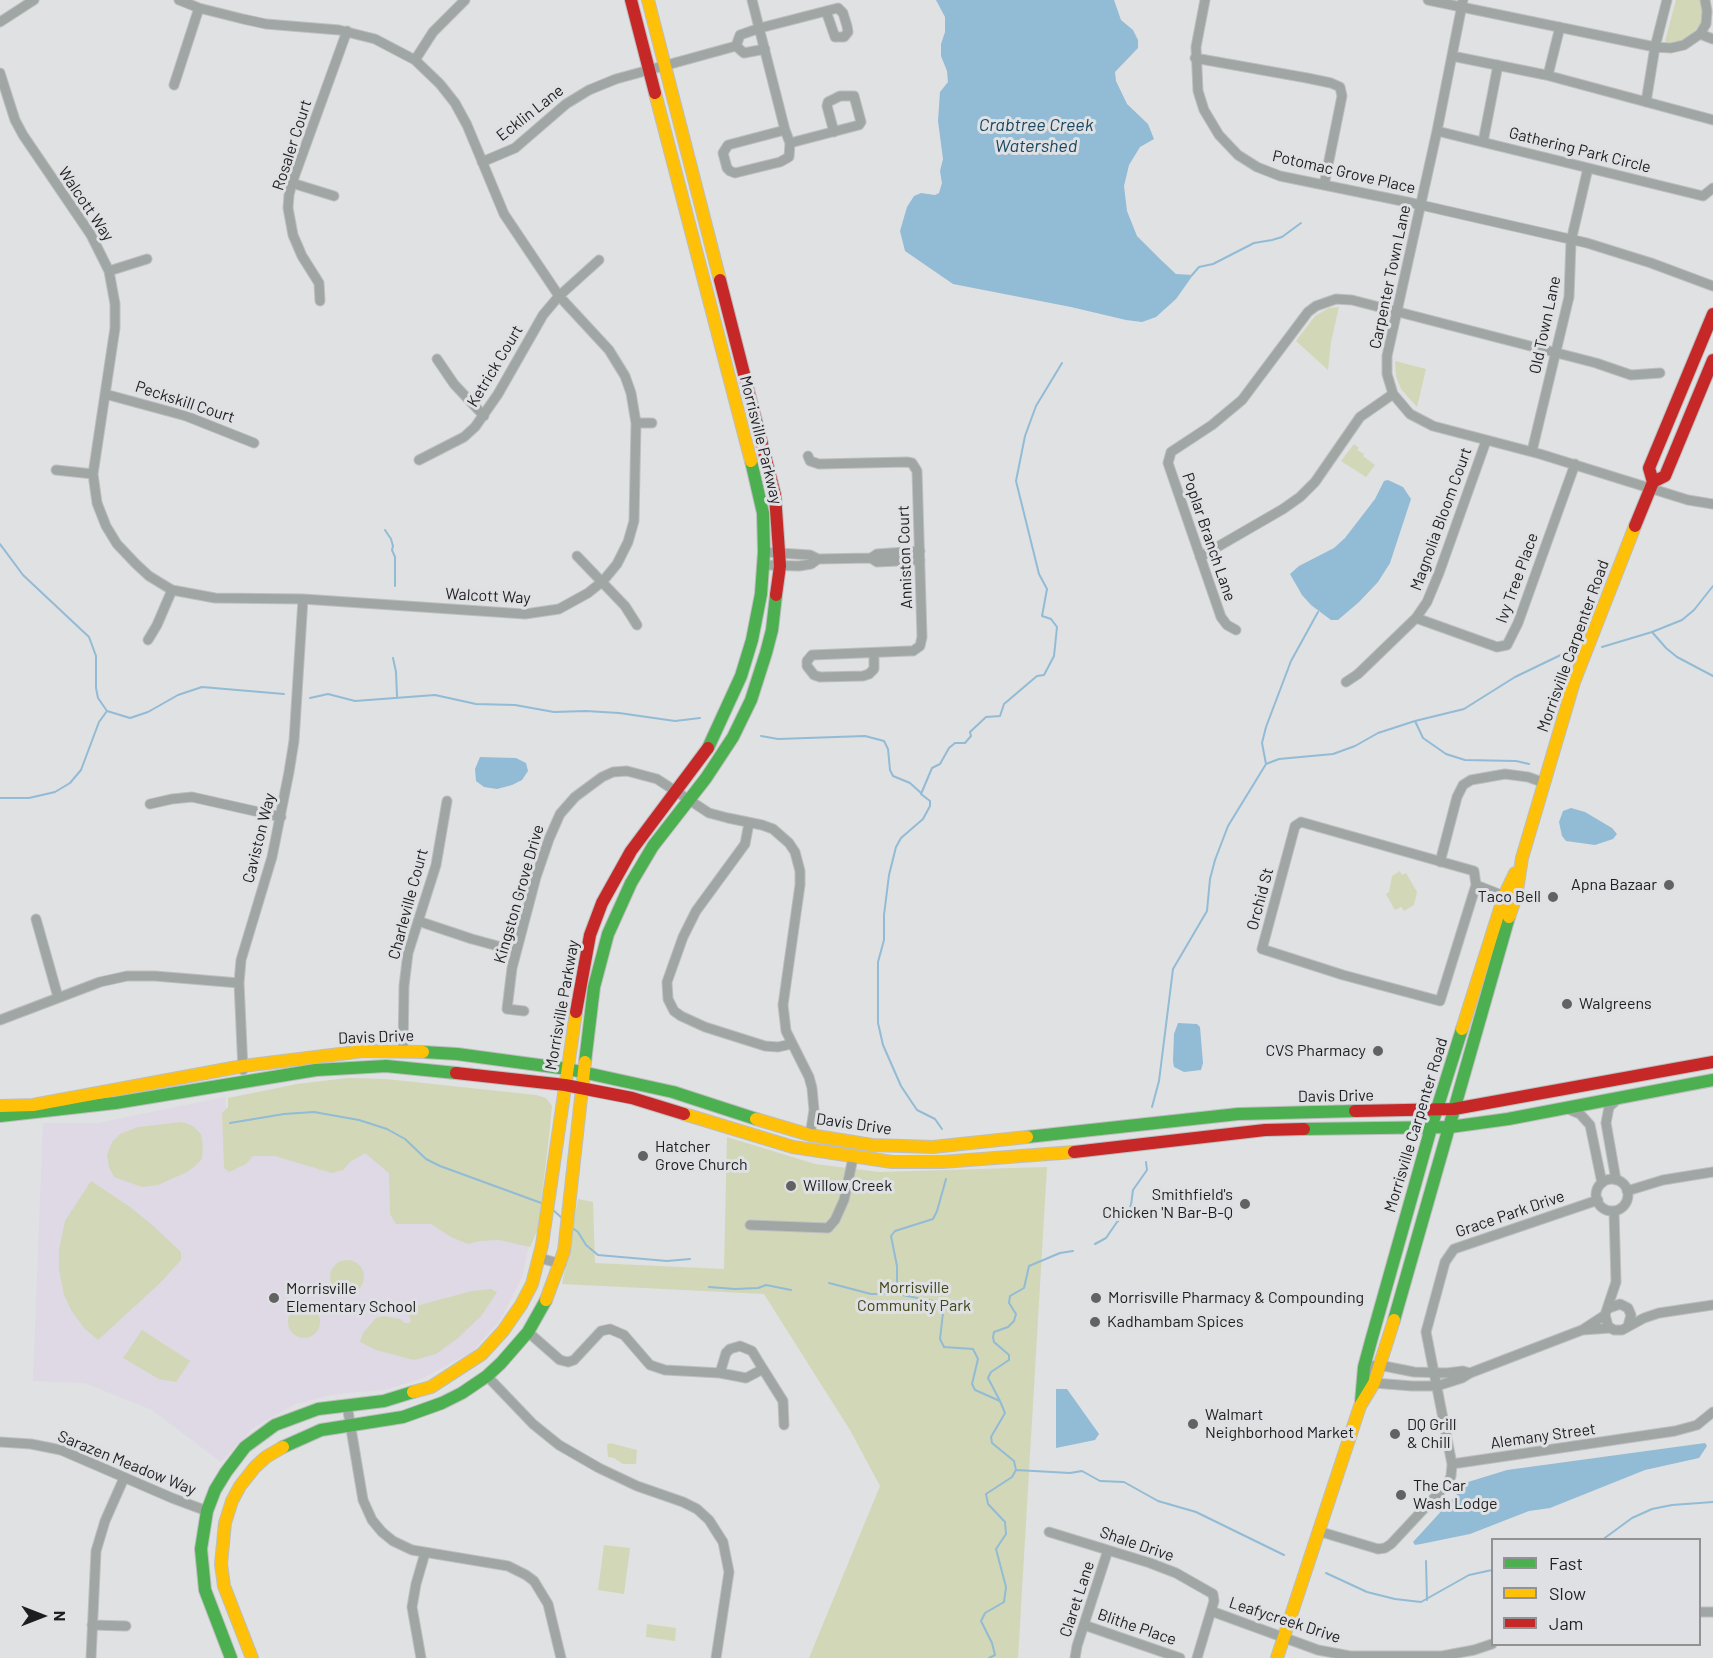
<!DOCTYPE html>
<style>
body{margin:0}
#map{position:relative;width:1713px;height:1658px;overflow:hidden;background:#e0e1e2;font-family:Barlow,sans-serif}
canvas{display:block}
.legend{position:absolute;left:1491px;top:1538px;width:210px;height:108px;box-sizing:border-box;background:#dfe0e3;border:2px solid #929295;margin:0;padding:8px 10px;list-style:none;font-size:18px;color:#1e1e1f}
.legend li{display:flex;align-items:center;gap:12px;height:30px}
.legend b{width:30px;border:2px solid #929295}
.north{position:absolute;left:12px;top:1586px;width:60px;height:60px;-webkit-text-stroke:4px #dfe0e3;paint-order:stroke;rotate:90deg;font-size:16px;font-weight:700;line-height:24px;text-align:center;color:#1e1e1f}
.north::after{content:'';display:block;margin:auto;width:21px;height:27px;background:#1e1e1f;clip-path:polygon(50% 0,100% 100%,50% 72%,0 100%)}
</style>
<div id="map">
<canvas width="1713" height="1658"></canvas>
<ul class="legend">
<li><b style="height:8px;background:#4caf50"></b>Fast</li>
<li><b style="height:8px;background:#ffc107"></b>Slow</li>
<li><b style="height:8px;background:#c62828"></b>Jam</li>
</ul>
<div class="north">N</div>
</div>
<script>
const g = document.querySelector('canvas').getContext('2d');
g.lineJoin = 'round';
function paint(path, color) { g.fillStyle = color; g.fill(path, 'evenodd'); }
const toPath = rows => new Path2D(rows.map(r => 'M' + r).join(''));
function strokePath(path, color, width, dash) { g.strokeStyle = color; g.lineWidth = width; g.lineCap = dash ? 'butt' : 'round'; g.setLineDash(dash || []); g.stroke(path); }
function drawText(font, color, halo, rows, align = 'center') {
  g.font = font + ' Barlow,sans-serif'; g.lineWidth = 6; g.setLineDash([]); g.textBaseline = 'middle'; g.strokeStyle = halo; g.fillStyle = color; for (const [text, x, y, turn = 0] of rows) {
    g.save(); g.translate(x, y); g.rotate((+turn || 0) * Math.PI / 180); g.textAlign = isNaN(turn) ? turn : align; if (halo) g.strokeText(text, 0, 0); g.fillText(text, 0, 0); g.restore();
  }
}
paint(toPath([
 [225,1097,228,1133,357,1130,533,1225,522,1277,501,1319,472,1352,423,1378,388,1389,331,1395,295,1404,253,1428,221,1462,152,1410,85,1383,33,1381,43,1123,98,1123]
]), '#ded9e5');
paint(toPath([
 [1676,0,1700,0,1703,13,1701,23,1691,36,1683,42,1670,44,1665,41],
 [1339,307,1331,342,1328,370,1296,341,1315,316,1329,308],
 [1395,361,1426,369,1417,407,1401,389,1396,376],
 [1354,444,1359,448,1357,450,1364,454,1363,456,1375,465,1366,477,1341,461],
 [1400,871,1402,875,1406,873,1417,892,1414,905,1404,911,1401,907,1395,910,1386,894,1389,892,1392,876],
 [348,1078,386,1079,536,1095,546,1098,552,1106,549,1136,538,1229,530,1247,499,1240,480,1241,468,1244,451,1237,431,1224,396,1224,390,1214,389,1173,365,1153,350,1162,343,1170,332,1173,275,1156,253,1156,246,1164,229,1172,224,1168,222,1113,228,1107,228,1098,297,1084],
 [182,1122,193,1126,201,1134,203,1147,202,1159,195,1166,187,1172,158,1185,142,1187,114,1177,109,1167,107,1155,112,1142,120,1134,138,1127],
 [727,1137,815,1164,879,1172,1047,1167,1018,1658,809,1658,880,1486,850,1430,764,1294,562,1284,578,1199,593,1202,595,1263,724,1269],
 [91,1181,130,1207,152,1225,181,1252,181,1260,159,1284,98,1340,84,1328,71,1310,64,1295,59,1269,59,1250,65,1221],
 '330 1277a17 17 0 1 1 34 0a17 17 0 1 1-34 0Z',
 [491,1289,497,1292,481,1316,458,1338,436,1354,414,1360,376,1350,360,1342,363,1333,376,1318,384,1316,400,1319,405,1323,409,1323,411,1321,408,1314,416,1306,472,1291],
 '288 1322a16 16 0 1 1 32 0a16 16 0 1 1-32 0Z',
 [142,1330,190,1361,176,1382,159,1379,123,1358],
 [610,1443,637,1450,636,1464,623,1464,614,1458,608,1457,607,1445],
 [604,1545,630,1548,624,1594,598,1590],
 [647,1624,676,1628,675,1641,646,1637]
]), '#d2d7b8');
paint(toPath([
 [936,0,1114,0,1121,20,1133,30,1138,40,1138,48,1115,72,1116,81,1127,104,1148,124,1154,139,1140,147,1129,165,1124,186,1127,211,1137,236,1161,260,1176,274,1193,275,1176,299,1156,317,1142,322,1126,320,1071,307,953,284,905,251,900,231,907,207,914,196,921,193,935,195,939,193,942,183,940,171,943,159,938,121,940,92,948,82,947,71,941,56,941,44,945,32,945,17],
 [1388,480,1403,487,1411,499,1390,563,1378,582,1359,602,1338,620,1331,620,1311,605,1302,595,1290,574,1299,566,1334,548,1345,538,1375,499,1384,481],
 [480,757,516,758,526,763,528,771,522,780,512,785,497,789,484,787,476,781,475,769],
 [1571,808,1585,812,1612,828,1617,834,1613,839,1595,845,1566,841,1562,836,1559,822,1563,811],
 [1178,1023,1197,1024,1200,1027,1203,1063,1201,1070,1184,1072,1174,1067,1173,1061,1174,1034],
 [1056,1389,1067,1389,1099,1434,1095,1440,1056,1448],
 [1705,1443,1707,1446,1699,1458,1645,1470,1550,1508,1529,1511,1470,1534,1421,1544,1415,1545,1413,1542,1468,1482,1507,1470]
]), '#92bbd5');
strokePath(toPath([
 [1192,275,1199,267,1213,264,1254,243,1272,240,1282,237,1301,223],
 [385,530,391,539,393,546,392,550,395,557,395,586],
 [0,544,23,575,89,637,96,656,96,688,98,698,107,711,130,718,148,712,178,695,202,687,284,694],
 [1652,632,1666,648,1677,657,1713,676],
 [1602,647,1652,632,1682,620,1694,610,1713,586],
 [393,658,396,672,397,696],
 [310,698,328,694,355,701,435,695,476,704,515,705,554,712,586,711,619,713,675,721,700,718],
 [1415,721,1423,738,1446,754,1465,760,1516,761,1529,764],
 [761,736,778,739,865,736,884,741,888,749,890,770,893,776,910,783,921,793],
 [1266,764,1262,743,1266,727,1291,661,1318,612],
 [0,798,29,798,55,792,70,783,81,770,99,722,107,711],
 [1152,1107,1159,1081,1173,969,1207,911,1210,879,1215,860,1228,826,1266,764,1279,759,1333,754,1355,746,1378,733,1415,721,1464,709,1515,677,1571,650],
 [230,1123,284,1114,314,1112,359,1120,387,1129,405,1139,426,1159,440,1166,544,1204],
 [942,1129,935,1119,917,1110,901,1086,883,1045,878,1023,878,962,884,940,884,915,889,875,896,847,901,838,923,819,930,806,930,801,921,794,932,768,940,764,949,748,955,743,965,743,971,736,970,732,986,717,1000,716,1004,704,1037,676,1044,675,1054,656,1057,627,1051,619,1042,616,1047,589,1039,574,1016,481,1025,436,1036,406,1062,363],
 [946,1179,937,1211,933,1219,895,1231,891,1236,897,1266,897,1294,933,1301,943,1313,940,1339,944,1347,973,1349,978,1359,972,1384,975,1390,1000,1401,1005,1413,991,1437,992,1443,1014,1461,1016,1470,1012,1477,986,1494,988,1504,1005,1522,1006,1534,996,1549,1006,1587,1004,1602,985,1613,981,1621,992,1643,995,1655,989,1658],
 [552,1209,563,1219],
 [571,1227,578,1232,586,1245,598,1255,667,1261,690,1259],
 [1095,1244,1106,1238,1117,1222,1127,1213,1131,1205,1133,1190,1147,1170,1146,1162],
 [829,1283,871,1294,897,1294],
 [709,1287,735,1289,758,1288,766,1285,791,1290],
 [1000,1401,988,1378,991,1372,1009,1360,1009,1355,994,1342,993,1337,994,1332,1008,1327,1014,1321,1016,1314,1009,1303,1010,1296,1024,1288,1029,1266,1060,1253,1073,1251],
 [1016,1470,1070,1473,1082,1471,1100,1481,1124,1482,1158,1501,1196,1512,1284,1555],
 [1602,1540,1632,1518,1652,1509,1672,1505,1713,1502],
 [1426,1561,1427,1600],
 [1326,1573,1367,1592,1395,1599,1421,1602,1469,1575,1492,1570]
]), '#92bbd5', 2);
const street = toPath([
 [752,0,785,130,790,143,789,157,780,162,735,173,730,171,727,168,723,153,728,145,785,130],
 [1205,0,1196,47,1198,91,1204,110,1219,135,1238,155,1257,167,1280,176,1412,203,1587,243,1651,263,1713,286],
 [1428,0,1655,47,1671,48,1684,45,1700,34,1706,24,1707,11,1705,0],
 [1463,0,1437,131,1387,356,1387,374,1393,394,1410,414,1433,426,1540,454,1688,500,1713,504],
 [0,22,34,0],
 [1700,34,1713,39],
 [736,46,744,53,765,49],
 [1452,56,1546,75,1713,120],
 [1195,58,1307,78,1331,83,1340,87,1342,96,1324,185],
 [415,60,433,32,465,0],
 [0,73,15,120,23,135,91,235,109,271,115,304,115,328,93,474,97,503,106,526,117,544,136,564,149,576,172,590,215,598,303,599,525,614,559,609,588,593,603,581,617,564,628,542,634,521,636,423,631,393,625,376,609,350,559,296,504,214,467,125,455,103,440,84,415,60,375,39,339,30,266,24,243,19,199,8,179,0],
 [1548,75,1560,27],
 [174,85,199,8],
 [1646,102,1655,47,1667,0],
 [1437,131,1703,196,1713,188],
 [1483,142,1498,65],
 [790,143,859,125,861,122,854,96,840,96,828,102,827,106,834,132],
 [482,162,515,148,566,104,589,90,616,79,736,46,740,35,760,28,834,9,838,8,843,13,847,26,848,32,844,37,835,37,826,11],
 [292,183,334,196],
 [109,271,147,259],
 [320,301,319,283,302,256,293,235,288,208,289,195,292,183,347,31],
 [437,359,454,384,484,416],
 [105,394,186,416,254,443],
 [636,423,652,423],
 [1532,451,1569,297,1571,241,1588,168],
 [808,456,810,461,819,464,907,462,912,463,917,471,922,637,920,646,913,651,909,651,812,655,807,661,807,666,814,675,820,677,863,676,869,674,874,669,874,653],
 [419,460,464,437,475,427,498,394,543,315,559,296,599,260],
 [56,470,93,474],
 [764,552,810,555,818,559,871,558,877,562,920,560],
 [577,556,625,606,637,625],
 [1200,557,1283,509,1300,497,1315,482,1360,417,1393,394],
 [871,558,877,554,920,551],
 [764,565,799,566,811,564,818,559],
 [1416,618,1497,647,1507,645,1518,623,1575,464],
 [1236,630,1227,625,1221,617,1168,463,1171,452,1212,425,1242,400,1308,312,1316,306,1336,299,1352,300,1596,363,1631,375,1660,373],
 [148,640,157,625,172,590],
 [1346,682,1358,674,1416,618,1427,602,1439,573,1486,441],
 [150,804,172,799,192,797,281,817],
 [749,823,745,844,696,911,683,937,667,982,668,999,674,1011,681,1016,705,1027,765,1046,778,1047,791,1044],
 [1440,862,1457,797,1463,785,1471,780,1505,774,1528,777,1545,783],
 [1476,885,1474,871,1301,822,1295,826,1262,949,1343,975,1440,1001,1476,885,1504,896],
 [36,919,58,997],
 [418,921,472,939,516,951],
 [524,1011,507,1009,512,968,536,877,549,839,560,814,575,797,602,777,613,772,627,771,657,779,709,813,728,818,762,825,773,829,789,843,795,852,800,871,800,885,783,1005,786,1031,809,1077,812,1088,814,1110,810,1135],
 [0,1020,100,982,127,976,155,976,239,983],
 [403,1051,404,986,408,953,436,865,447,801],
 [243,1070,239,983,241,960,272,857,289,772,294,741,303,599],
 [1568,1109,1580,1114,1590,1125,1602,1183],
 '1596 1195a16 16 0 1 1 32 0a16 16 0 1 1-32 0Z',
 [1616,1180,1606,1123,1609,1107,1619,1098],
 [1627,1191,1663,1180,1713,1172],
 [1598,1200,1454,1249,1445,1262,1426,1332,1452,1464,1675,1431,1697,1425,1713,1412],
 [1614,1211,1616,1282,1605,1315,1608,1326,1614,1330,1622,1330,1644,1318,1659,1313,1713,1305],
 [750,1225,828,1228,835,1220,844,1200,853,1158],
 [540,1258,561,1264],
 [1609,1308,1620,1304,1628,1308,1631,1315,1628,1326],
 [1582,1330,1605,1315],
 [528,1332,560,1360,568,1362,574,1360,601,1331,610,1329,624,1335,650,1365,665,1370,720,1373,746,1378,763,1369,783,1401,784,1425],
 [720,1373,726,1353,730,1349,740,1346,752,1351,763,1369],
 [1470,1373,1463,1371,1447,1373,1414,1372,1379,1365,1364,1367,1374,1383,1412,1386,1437,1386,1462,1378,1470,1373,1582,1330,1611,1328],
 [487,1376,533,1424,559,1445,599,1468,637,1486,683,1502,697,1509,709,1520,723,1542,729,1572,716,1658],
 [347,1405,363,1500,372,1520,382,1532,393,1541,412,1550,508,1566,526,1575,534,1581,548,1604,561,1658],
 [0,1442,31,1444,61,1450,172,1498,207,1511],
 [1318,1531,1378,1549,1385,1548,1391,1544,1448,1483,1451,1476,1452,1464],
 [1049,1532,1150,1563,1176,1573,1213,1594,1214,1601,1197,1658],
 [1211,1611,1318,1650,1350,1656,1442,1656,1474,1650,1492,1644],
 [1700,1612,1713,1612],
 [92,1625,126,1626],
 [1084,1625,1180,1658],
 [91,1658,96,1551,105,1521,124,1478],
 [421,1658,412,1607,416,1584,425,1553],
 [1075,1658,1077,1646,1108,1550]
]);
const fast = toPath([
 [708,748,741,676,752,640,761,594,764,552,763,513,751,461],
 [423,1052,457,1054,568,1069,673,1092,756,1119],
 [585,1062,594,987,608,934,631,883,653,846,706,778,733,737,751,700,766,653,772,630,776,595],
 [0,1116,115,1103,316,1070,386,1066,456,1073],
 [1304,1129,1450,1127,1508,1119,1713,1080],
 [1027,1137,1238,1114,1355,1111],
 [1394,1320,1509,917],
 [1361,1402,1364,1367,1371,1341,1431,1128,1462,1029],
 [283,1447,321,1430,403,1417,442,1403,462,1393,487,1376,501,1363,528,1332,546,1300],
 [231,1658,205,1590,201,1549,207,1511,215,1490,226,1472,245,1447,275,1425,318,1409,384,1401,413,1392]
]);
const slow = toPath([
 [648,0,720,280],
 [655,93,751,461],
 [1509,917,1516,897,1522,858,1574,682,1635,526],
 [1462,1029,1504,896,1515,873],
 [0,1106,33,1105,243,1066,364,1051,423,1052],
 [684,1114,793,1147,892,1162,942,1162,1074,1152],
 [756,1119,810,1135,872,1145,933,1147,1027,1137],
 [546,1300,564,1251,585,1062],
 [413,1392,431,1387,482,1354,503,1331,521,1305,532,1284,542,1245,576,1012],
 [252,1658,224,1586,221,1564,225,1523,232,1501,240,1486,255,1467,266,1457,283,1447],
 [1277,1658,1360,1406,1374,1383,1394,1320]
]);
const jam = toPath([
 [631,0,655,93],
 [720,280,775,495,780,566,776,595],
 [1653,482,1649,468,1713,314],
 [1635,526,1653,482,1665,476,1713,360],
 [576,1012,590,935,602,903,631,851,708,748],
 [456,1073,565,1085,632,1098,684,1114],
 [1355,1111,1454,1109,1713,1062],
 [1074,1152,1265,1130,1304,1129]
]);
strokePath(street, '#bdbebf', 11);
strokePath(fast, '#bdbebf', 14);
strokePath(slow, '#bdbebf', 14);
strokePath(jam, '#bdbebf', 14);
strokePath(street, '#9fa6a4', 9);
strokePath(fast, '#4caf50', 12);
strokePath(slow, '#ffc107', 12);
strokePath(jam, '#c62828', 12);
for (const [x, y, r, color] of [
 [1669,885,6,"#626263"],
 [1553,897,6,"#626263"],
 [1567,1004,6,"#626263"],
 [1378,1051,6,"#626263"],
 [643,1156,6,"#626263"],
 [791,1186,6,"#626263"],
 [1245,1204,6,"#626263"],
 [274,1298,6,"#626263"],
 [1096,1298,6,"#626263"],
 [1095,1322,6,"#626263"],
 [1193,1424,6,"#626263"],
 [1395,1434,6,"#626263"],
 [1401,1495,6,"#626263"]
]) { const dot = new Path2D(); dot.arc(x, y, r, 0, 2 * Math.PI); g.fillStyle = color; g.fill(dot); strokePath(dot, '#dfe0e3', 2); }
drawText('16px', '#1e1e1f', '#dfe0e3', [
 ["Ecklin Lane",530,113,-38],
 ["Rosaler Court",292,145,-72],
 ["Gathering Park Circle",1580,150,14],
 ["Potomac Grove Place",1344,172,13],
 ["Walcott Way",86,204,56],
 ["Carpenter Town Lane",1390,277,-78],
 ["Old Town Lane",1545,325,-78],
 ["Ketrick Court",495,366,-59],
 ["Peckskill Court",185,402,18],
 ["Morrisville Parkway",761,440,76],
 ["Magnolia Bloom Court",1441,519,-70],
 ["Poplar Branch Lane",1209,537,71],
 ["Anniston Court",905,557,-92],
 ["Ivy Tree Place",1517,578,-70],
 ["Walcott Way",488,596,3],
 ["Morrisville Carpenter Road",1573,646,-70],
 ["Caviston Way",259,838,-76],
 ["Kingston Grove Drive",519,894,-74],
 ["Orchid St",1260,899,-75],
 ["Charleville Court",408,904,-75],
 ["Morrisville Parkway",562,1005,-80],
 ["Davis Drive",376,1037,-2],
 ["Davis Drive",1336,1096,-1],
 ["Davis Drive",854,1124,8],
 ["Morrisville Carpenter Road",1416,1125,-73],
 ["Grace Park Drive",1510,1214,-19],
 ["Alemany Street",1543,1436,-8],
 ["Sarazen Meadow Way",127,1463,22],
 ["Shale Drive",1137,1544,19],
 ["Claret Lane",1077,1599,-72],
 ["Leafycreek Drive",1285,1620,18],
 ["Blithe Place",1137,1627,19]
]);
drawText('16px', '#1e1e1f', '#dfe0e3', [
 ["Apna Bazaar",1657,885,"right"],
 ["Taco Bell",1541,897,"right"],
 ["Walgreens",1579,1004],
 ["CVS Pharmacy",1366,1051,"right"],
 ["Hatcher",655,1147],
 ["Grove Church",655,1165],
 ["Willow Creek",803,1186],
 ["Smithfield's",1233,1195,"right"],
 ["Chicken 'N Bar-B-Q",1233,1213,"right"],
 ["Morrisville",286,1289],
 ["Elementary School",286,1307],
 ["Morrisville Pharmacy & Compounding",1108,1298],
 ["Kadhambam Spices",1107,1322],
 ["Walmart",1205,1415],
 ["Neighborhood Market",1205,1433],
 ["DQ Grill",1407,1425],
 ["& Chill",1407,1443],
 ["The Car",1413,1486],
 ["Wash Lodge",1413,1504]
], 'left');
drawText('16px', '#414517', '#dfe0e3', [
 ["Morrisville",914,1288],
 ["Community Park",914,1306]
]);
drawText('italic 18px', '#174760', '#dfe0e3', [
 ["Crabtree Creek",1036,125],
 ["Watershed",1036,146]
]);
</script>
